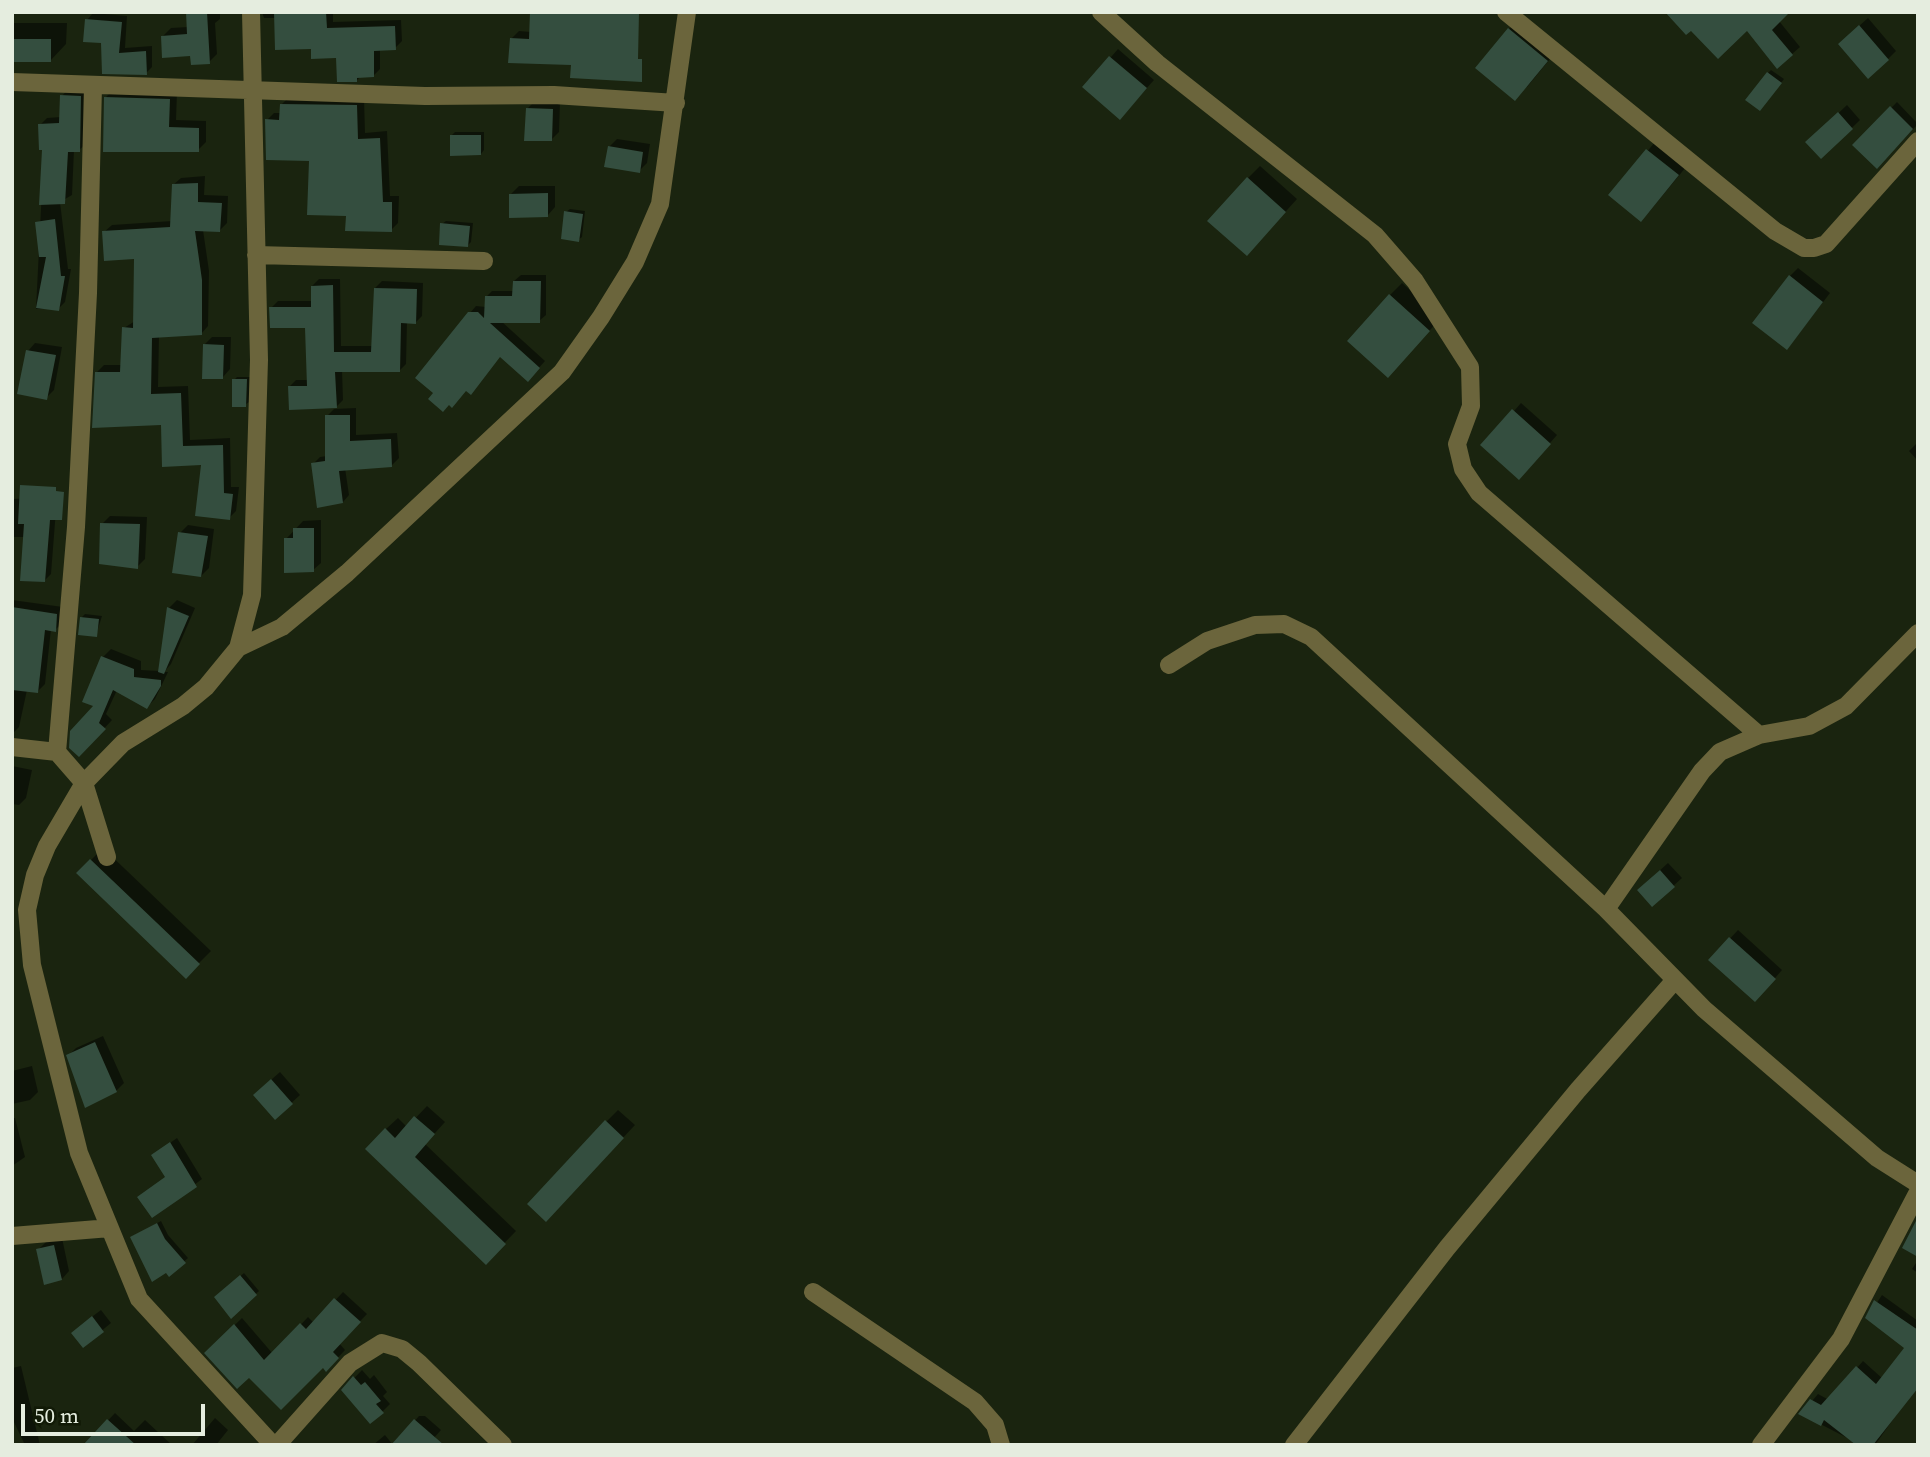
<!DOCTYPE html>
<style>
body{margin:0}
#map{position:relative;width:1930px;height:1457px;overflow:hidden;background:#1a240f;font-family:"Source Serif 4",serif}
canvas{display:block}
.frame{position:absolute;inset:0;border:14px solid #e5eddf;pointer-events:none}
.scale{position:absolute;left:21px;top:1404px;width:184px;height:32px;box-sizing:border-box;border:4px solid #e5eddf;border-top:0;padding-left:9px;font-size:21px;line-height:24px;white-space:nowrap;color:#e5eddf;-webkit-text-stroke:5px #111a06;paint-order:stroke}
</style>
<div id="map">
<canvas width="1930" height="1457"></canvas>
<div class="frame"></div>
<div class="scale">50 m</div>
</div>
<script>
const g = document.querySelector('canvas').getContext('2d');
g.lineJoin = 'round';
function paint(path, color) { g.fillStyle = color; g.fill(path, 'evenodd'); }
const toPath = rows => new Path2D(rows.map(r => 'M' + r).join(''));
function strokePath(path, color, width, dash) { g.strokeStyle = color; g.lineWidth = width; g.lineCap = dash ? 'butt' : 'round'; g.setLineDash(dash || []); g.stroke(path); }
paint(toPath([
 [188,12,220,12,220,19,215,23,217,54,209,62,163,36,171,28,188,27],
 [262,12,333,12,333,22,401,20,402,41,395,48,380,49,380,69,374,75,361,76,356,81,338,56,312,47,276,18,264,18],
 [1668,12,1779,21,1800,47,1792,54,1747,28,1691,29],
 [93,13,127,16,125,48,152,46,152,67,146,73,102,42,87,20],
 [1521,17,1559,48,1527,87,1509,29],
 [1868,18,1896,51,1888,59,1848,36],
 [12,23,67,23,66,44,50,61,12,61],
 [519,31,531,32,573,63,511,39],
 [1118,49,1154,80,1128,109,1085,87],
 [1771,70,1784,79,1763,105,1768,73],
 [69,88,88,89,87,143,79,150,74,150,72,195,60,202,68,269,71,269,65,302,58,309,36,309,44,148,40,125,47,118,61,117,62,96],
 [113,90,177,92,176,120,206,121,206,142,198,150,106,97],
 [289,97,364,98,365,133,387,131,390,196,399,196,398,223,391,230,347,215,311,159,267,120,274,113,281,113,281,105],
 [535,101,560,102,559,132,551,140,527,109],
 [1897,102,1918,124,1877,167,1855,145],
 [1847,105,1860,120,1822,157,1808,142],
 [455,132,484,132,484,150,481,154,451,136],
 [617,139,650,144,647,163,639,171,609,147],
 [1655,142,1686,167,1649,212,1611,195],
 [1260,166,1297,199,1259,241,1248,178],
 [205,176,204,195,228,196,227,223,220,230,203,230,209,271,208,326,201,334,159,336,158,387,188,386,190,440,230,438,231,487,239,487,236,511,229,518,203,464,164,465,162,424,97,372,104,365,122,365,124,328,135,321,136,257,104,232,112,225,172,221,173,185,181,178],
 [519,186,555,186,555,207,548,215,511,194],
 [570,209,585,211,582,237,578,240,566,212],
 [446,221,473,223,471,242,468,245,442,224],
 [1798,268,1830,293,1794,340,1790,276],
 [521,275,546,275,546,315,539,321,501,321,545,361,528,380,470,313,476,306,486,307,486,297,492,291,514,291,514,281],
 [319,279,340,279,341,346,373,346,375,288,382,281,423,283,422,316,415,323,407,322,406,364,399,371,342,370,343,400,334,409,356,408,356,435,397,433,399,458,392,465,345,468,349,495,343,502,313,464,320,457,327,456,327,416,336,407,289,387,296,380,309,380,307,326,271,308,278,301,312,301,312,286],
 [1402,283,1441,318,1400,363,1390,295],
 [212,337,231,337,230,369,223,377,204,345],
 [35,343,62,347,54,390,46,398,28,351],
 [237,377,250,377,249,402,245,405,234,380],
 [1521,403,1557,435,1527,469,1514,411],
 [1918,442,1918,461,1909,451],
 [57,497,51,574,45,580,25,537,12,537,12,499],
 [110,516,147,517,145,559,137,567,102,524],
 [321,520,321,563,313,570,286,539,303,521],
 [188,525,214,529,209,568,201,576,180,533],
 [12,600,63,607,62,623,55,630,51,629,45,684,38,691,27,690,19,727,12,734],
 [177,600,195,608,171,664,164,672,168,672,155,699,147,707,117,690,106,714,112,720,87,747,96,706,84,701,103,657,111,649,141,661,141,670,159,671,169,608],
 [85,614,102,616,96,635,82,617],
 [12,766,32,770,26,798,19,805,12,804],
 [103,848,211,951,186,976,78,873],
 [1668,863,1682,878,1652,905,1647,882],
 [1738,930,1782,970,1763,992,1710,960],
 [103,1036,124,1083,116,1091,68,1056,76,1048],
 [32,1066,38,1092,30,1100,12,1104,12,1071],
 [280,1072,300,1095,275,1118,263,1087],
 [427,1106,445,1122,425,1144,516,1231,486,1262,386,1129,398,1118,407,1127],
 [618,1110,635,1125,558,1207,606,1122],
 [12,1118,15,1118,25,1157,12,1166],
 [177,1138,202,1179,153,1216,166,1177,153,1155],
 [161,1221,168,1235,188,1258,169,1275,132,1237],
 [62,1238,69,1271,62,1279,38,1250,46,1242],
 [1918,1260,1918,1273,1912,1269],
 [244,1273,259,1291,231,1316,216,1298],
 [343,1292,367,1314,339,1343,345,1350,333,1363,249,1375,206,1353,242,1318,273,1354,308,1317,314,1323],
 [1882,1295,1918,1321,1918,1384,1875,1445,1853,1445,1855,1442,1801,1414,1818,1394,1829,1400,1863,1361,1883,1379,1906,1348,1867,1318],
 [101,1310,111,1323,83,1346,81,1325],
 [21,1366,40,1445,25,1445,12,1418,12,1368],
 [362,1370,370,1379,374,1375,387,1392,383,1396,390,1404,382,1412,343,1390],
 [115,1413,134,1431,145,1420,172,1445,85,1445],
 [419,1416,425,1416,441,1430,433,1439,412,1424],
 [215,1418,228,1430,216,1445,192,1445],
 [385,1435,393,1445,373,1445]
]), '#0007');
paint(toPath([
 [186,12,207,12,210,64,191,65,190,56,162,58,161,36,187,34],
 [274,12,326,12,327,28,395,26,396,50,374,51,374,77,357,78,357,82,337,82,336,58,311,59,311,49,275,50],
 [530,12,639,12,638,59,642,59,642,82,570,78,571,65,508,63,510,38,529,39],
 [1665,12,1790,12,1772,30,1793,55,1777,69,1747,31,1718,59,1691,31,1686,35],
 [85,19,122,22,119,53,146,51,147,75,102,74,101,43,83,42],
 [1859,25,1889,60,1868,79,1838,44],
 [1508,28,1548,61,1515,101,1475,68],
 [12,39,51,39,51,62,12,62],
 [1109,56,1147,88,1120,120,1082,87],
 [1767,72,1782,83,1760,111,1745,100],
 [60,95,81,96,80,152,68,152,65,204,39,205,42,150,39,150,38,124,59,123],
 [104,97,170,99,169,127,199,128,199,152,103,152],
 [280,104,357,105,358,139,380,138,383,202,392,202,392,232,345,231,346,216,307,215,309,161,266,160,265,119,279,120],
 [1890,106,1913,129,1877,169,1852,145],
 [526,108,553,109,552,141,524,141],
 [1838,112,1853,129,1821,159,1805,142],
 [450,135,481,135,481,155,450,156],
 [608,146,643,152,640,173,604,167],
 [1646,149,1679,175,1641,222,1608,195],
 [1247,177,1286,212,1247,256,1207,221],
 [198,183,198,202,222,203,220,232,195,231,202,280,202,335,152,338,151,394,181,393,183,446,223,445,224,493,233,494,230,520,195,516,201,465,162,467,161,425,92,428,95,372,120,372,122,327,133,328,134,259,104,261,102,231,170,227,172,184],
 [548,193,548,217,509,218,509,194],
 [564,211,583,214,579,242,561,239],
 [55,219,61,276,65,276,59,311,36,308,46,257,39,257,35,222],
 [440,223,470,226,468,247,439,245],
 [1789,275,1823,302,1787,350,1752,323],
 [513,281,541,281,540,323,490,323,540,368,528,382,500,357,471,395,466,391,452,408,449,405,443,412,428,399,433,393,415,378,468,312,478,312,484,318,485,296,512,296],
 [333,285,334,352,371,352,374,288,417,289,416,324,401,323,400,372,335,372,337,408,289,410,288,386,307,386,305,328,270,328,269,307,311,307,311,286],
 [1389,294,1430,331,1388,378,1347,341],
 [203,344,224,345,223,379,202,379],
 [26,350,56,355,47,400,17,394],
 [232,379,247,379,246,407,232,407],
 [1512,409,1551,444,1519,480,1480,445],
 [325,415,350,415,350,441,391,439,392,467,339,471,343,503,317,508,311,463,325,461],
 [20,485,56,487,56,491,64,492,62,520,50,520,45,582,20,581,24,524,18,524],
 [100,523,140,524,138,569,99,564],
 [293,528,314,528,314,572,284,573,284,538,293,538],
 [178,532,208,536,201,577,172,573],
 [12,607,57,614,56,632,45,630,38,693,12,690],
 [167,607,189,616,164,674,158,672],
 [80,617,99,619,97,637,78,635],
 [101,656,134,669,134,677,161,680,161,686,147,709,113,690,99,723,106,729,79,757,69,748,70,731,93,706,82,702],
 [90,859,200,964,186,979,76,873],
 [1660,870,1675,887,1652,907,1637,890],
 [1729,937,1776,979,1755,1002,1708,960],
 [95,1042,117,1092,85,1108,66,1055],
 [271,1079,293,1104,275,1120,253,1095],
 [414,1116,435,1134,415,1157,506,1244,486,1265,365,1149,385,1128,395,1138],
 [605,1120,624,1138,546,1222,527,1204],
 [170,1142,197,1187,152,1218,137,1197,165,1177,151,1155],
 [1918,1217,1918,1257,1902,1248],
 [157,1223,165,1239,186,1263,169,1277,166,1273,152,1282,130,1237],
 [54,1245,62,1280,44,1285,36,1249],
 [240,1275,257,1295,231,1319,214,1297],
 [334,1298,361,1322,333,1352,339,1358,326,1372,323,1368,281,1410,249,1378,237,1389,204,1353,234,1324,264,1360,300,1323,306,1329],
 [1874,1300,1918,1330,1918,1388,1873,1445,1856,1445,1824,1420,1821,1426,1798,1414,1810,1399,1821,1405,1856,1366,1876,1384,1904,1348,1865,1318],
 [92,1316,104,1332,83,1348,71,1333],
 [353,1376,361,1385,365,1382,381,1401,376,1404,384,1413,370,1424,341,1390],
 [107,1419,136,1445,83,1445],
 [414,1419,444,1445,391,1445]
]), '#344e3f');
strokePath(toPath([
 [251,12,259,360,252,595,238,648,206,687,183,706,123,743,84,783,47,846,35,875,27,910,32,965,79,1153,139,1299,273,1445],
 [1101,12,1157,63,1375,235,1415,281,1470,367,1471,406,1457,444,1463,469,1479,493,1759,735],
 [1506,12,1775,231,1804,248,1814,248,1826,244,1918,141],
 [12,82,425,96,554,95,676,103],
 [256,255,484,261],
 [238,648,282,627,347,573,562,372,601,317,635,262,660,204,687,12],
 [1169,665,1207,641,1255,625,1284,624,1311,637,1606,909,1704,1009,1877,1158,1918,1184],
 [12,747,57,752,84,783,107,857],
 [57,752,76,527,88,293,93,86],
 [1606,909,1702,771,1720,752,1759,735,1809,726,1846,706,1918,633],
 [12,1236,110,1228],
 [813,1292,975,1402,995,1425,1001,1445],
 [277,1445,350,1363,382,1343,402,1349,419,1363,503,1445],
 [1294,1445,1447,1248,1578,1090,1675,980],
 [1761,1445,1841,1339,1918,1192]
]), '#6b653c', 18);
</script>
